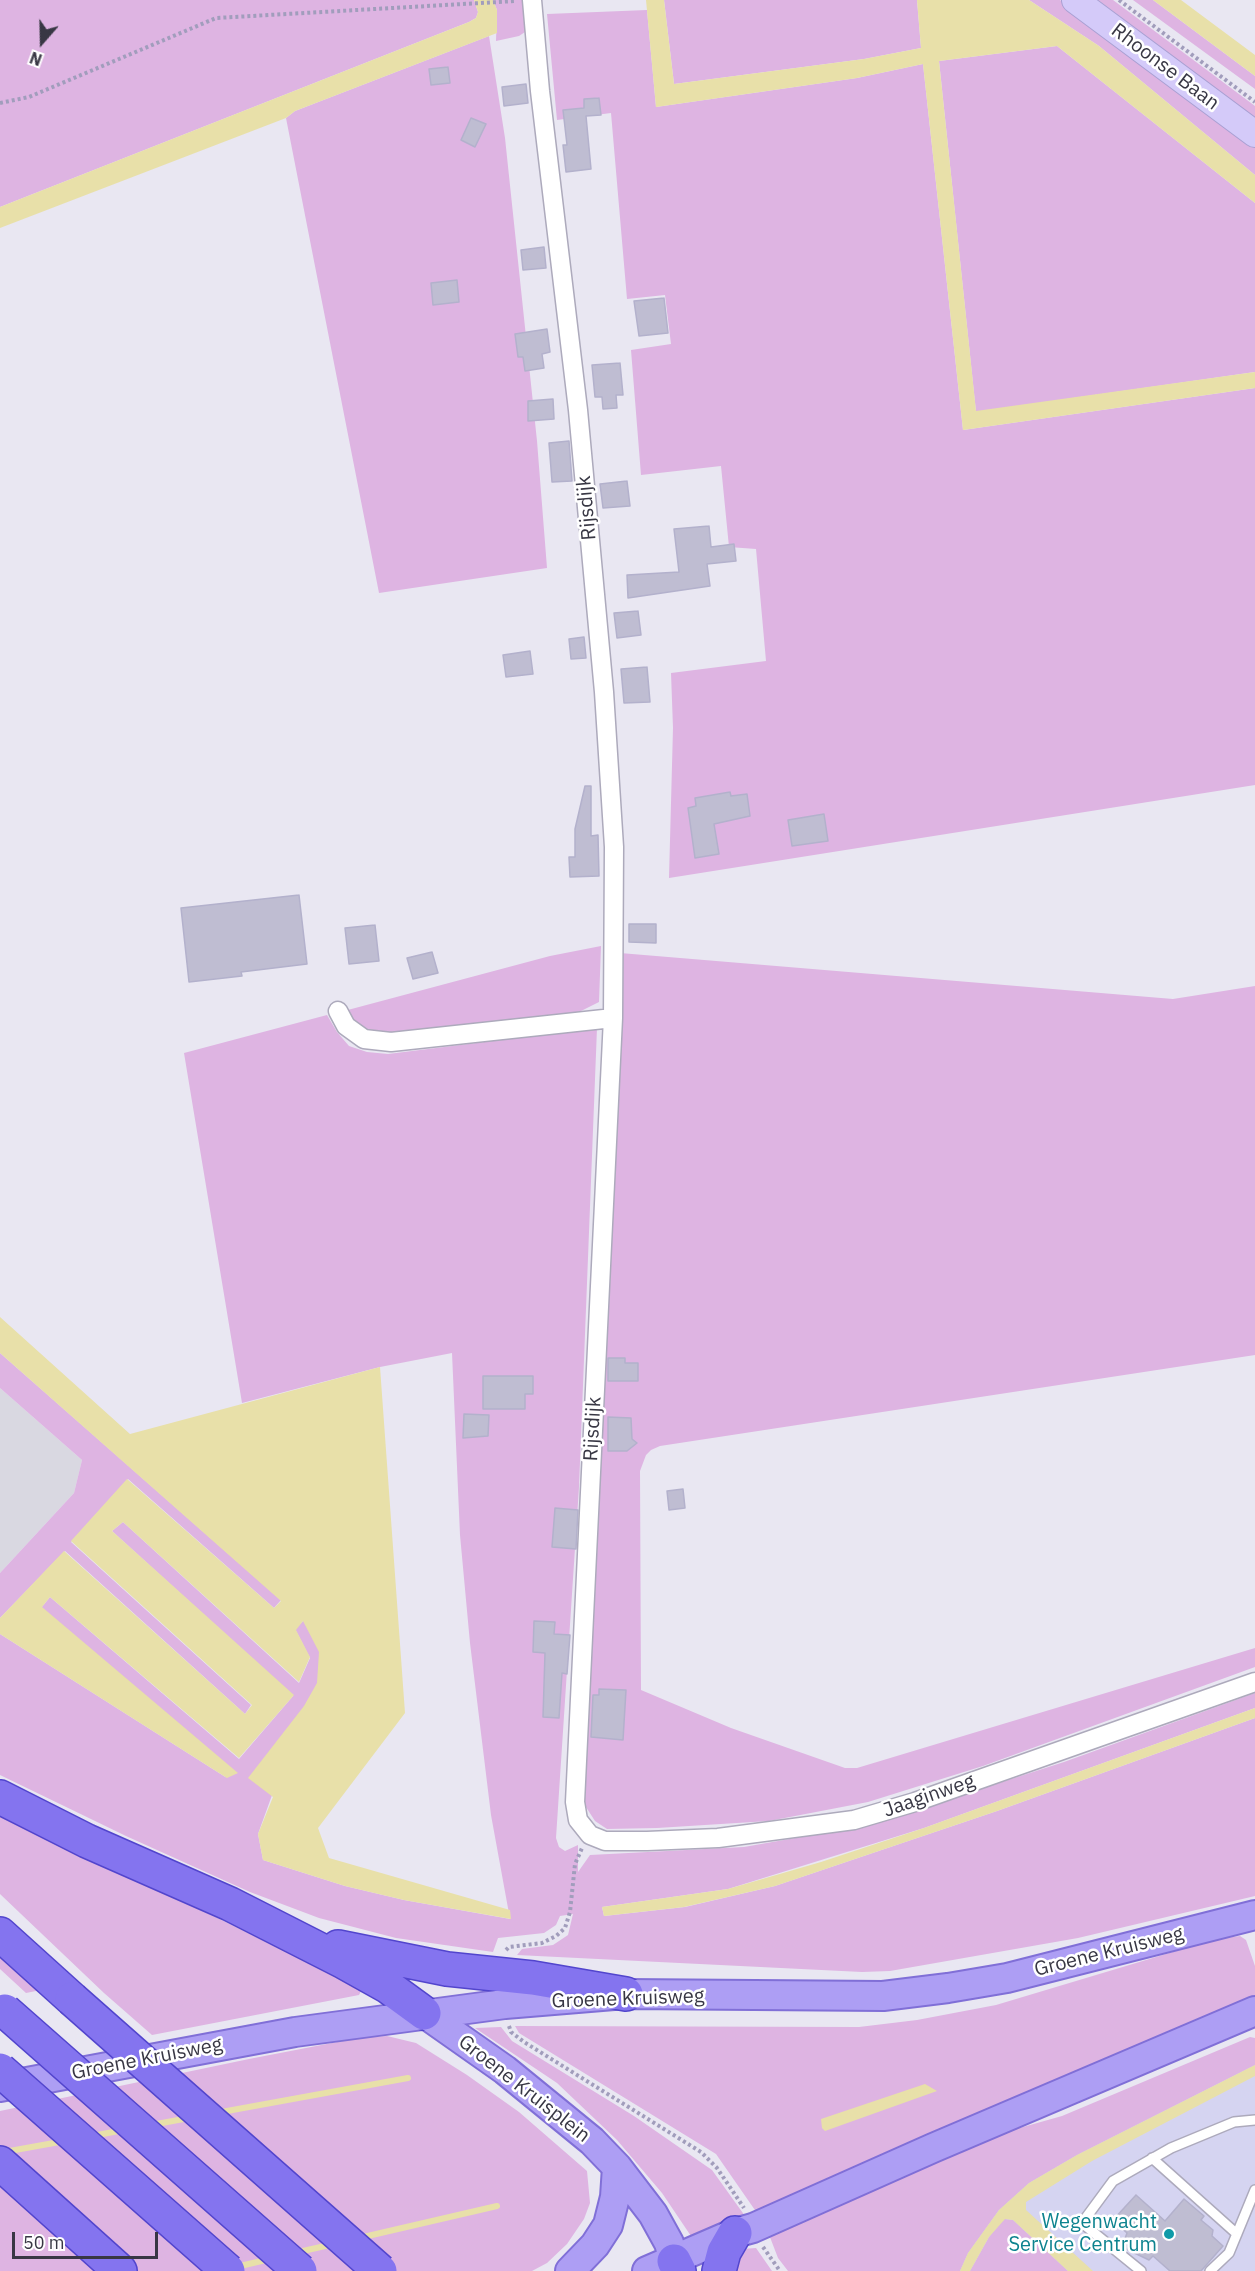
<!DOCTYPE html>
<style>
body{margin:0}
#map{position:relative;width:1255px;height:2271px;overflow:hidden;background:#e9e7f2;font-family:"IBM Plex Sans",sans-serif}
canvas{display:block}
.north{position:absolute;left:12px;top:12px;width:60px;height:60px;-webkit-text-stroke:4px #fff;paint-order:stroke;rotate:200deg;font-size:16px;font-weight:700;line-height:24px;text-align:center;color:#383744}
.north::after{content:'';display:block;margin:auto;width:21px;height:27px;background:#383744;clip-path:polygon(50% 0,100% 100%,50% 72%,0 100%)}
.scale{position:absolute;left:12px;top:2232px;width:146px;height:27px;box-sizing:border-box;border:3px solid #383744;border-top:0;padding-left:8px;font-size:18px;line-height:21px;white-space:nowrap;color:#383744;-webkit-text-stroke:4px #fff;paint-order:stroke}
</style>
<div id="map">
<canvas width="1255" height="2271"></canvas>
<div class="north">N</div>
<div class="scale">50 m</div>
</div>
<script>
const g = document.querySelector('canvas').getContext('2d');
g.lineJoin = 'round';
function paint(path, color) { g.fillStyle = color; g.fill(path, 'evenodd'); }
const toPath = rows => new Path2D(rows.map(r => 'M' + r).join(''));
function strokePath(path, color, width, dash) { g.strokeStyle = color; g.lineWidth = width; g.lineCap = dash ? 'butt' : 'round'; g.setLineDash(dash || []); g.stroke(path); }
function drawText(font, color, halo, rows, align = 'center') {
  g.font = font + ' "IBM Plex Sans",sans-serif'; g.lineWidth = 5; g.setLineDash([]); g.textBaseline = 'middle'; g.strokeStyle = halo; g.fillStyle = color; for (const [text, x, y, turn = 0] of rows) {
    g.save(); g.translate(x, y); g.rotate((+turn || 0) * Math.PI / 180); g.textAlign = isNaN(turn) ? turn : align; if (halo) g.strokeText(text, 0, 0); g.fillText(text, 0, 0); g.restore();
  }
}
paint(toPath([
 [1255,2048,1255,2271,914,2271,926,2228]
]), '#d5d4f1');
paint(toPath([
 [0,1388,82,1460,74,1493,0,1573]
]), '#d9d8e1');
paint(toPath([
 [0,0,474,0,478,12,476,18,469,22,0,207],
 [493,0,525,0,528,30,519,36,496,41,497,10],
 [664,0,917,0,921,48,864,59,674,84],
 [1029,0,1060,0,1178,91,1255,143,1255,175,1099,46],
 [1098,0,1113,0,1255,106,1255,118],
 [1133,0,1153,0,1255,76,1255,89],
 [647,10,656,107,857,78,923,64,963,430,1255,388,1255,785,669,878,673,728,671,673,766,661,756,549,729,547,721,466,641,475,631,350,671,344,665,295,627,299,611,113,557,120,547,14],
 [489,36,505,138,537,441,547,568,379,593,286,118,295,111],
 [1057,46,1255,203,1255,372,976,412,939,61],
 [601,946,599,1002,575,1014,388,1037,359,1032,344,1011,550,956],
 [620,953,1173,999,1255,986,1255,1355,660,1446,651,1450,646,1455,640,1471,641,1690,731,1728,845,1768,857,1768,1255,1648,1255,1667,983,1766,868,1802,769,1821,657,1828,607,1829,595,1821,584,1804],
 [327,1015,337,1032,349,1046,367,1052,388,1054,597,1028,579,1487,556,1838,559,1847,565,1851,578,1845,578,1872,590,1855,744,1847,869,1825,1064,1762,1255,1693,1255,1708,924,1828,728,1889,602,1907,604,1916,685,1907,775,1886,997,1811,1255,1718,1255,1896,1078,1938,890,1971,862,1972,517,1955,522,1949,553,1945,568,1935,573,1914,560,1916,556,1925,544,1933,498,1938,493,1952,396,1938,319,1918,250,1892,126,1836,0,1775,0,1634,227,1778,41,1608,50,1597,239,1759,293,1696,112,1531,123,1522,299,1683,310,1658,295,1629,304,1620,320,1652,318,1683,303,1709,258,1834,263,1860,345,1886,404,1900,510,1919,491,1815,470,1643,460,1535,452,1353,380,1367,242,1403,184,1053],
 [0,1353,281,1600,274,1608,128,1479,71,1542,251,1705,245,1714,65,1551,0,1618,0,1573,74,1493,82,1460,0,1388],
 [0,1811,362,1989,359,1995,152,2035,104,1993,0,1894],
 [1240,1936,1246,1940,1255,1966,1255,1995,757,2213,716,2154,519,2033,515,2026,859,2027,917,2020,996,2005,1216,1939],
 [0,1953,41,1990,26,1993,0,1969],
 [501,2027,512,2041,634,2116,712,2170,745,2216,693,2239,662,2193,617,2140,557,2083,475,2028],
 [387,2036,416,2043,467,2075,519,2112,587,2171,590,2203,584,2219,567,2244,547,2263,532,2271,0,2271,0,2111,249,2059,363,2037],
 [1250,2037,1255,2038,1255,2065,1077,2155,1029,2183,999,2210,968,2253,960,2271,788,2271,778,2258,768,2232,984,2138,1062,2116],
 [1004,2219,1013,2220,1068,2271,970,2271,989,2237],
 [756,2248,772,2271,731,2271,742,2249]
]), '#deb4e2');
paint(toPath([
 [474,0,493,0,497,10,497,33,295,111,286,118,0,228,0,207,469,22,476,18,478,12],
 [646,0,664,0,674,84,864,59,921,48,917,0,1029,0,1099,46,1255,175,1255,203,1057,46,939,61,976,411,1255,372,1255,388,963,430,923,64,857,78,656,107],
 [1153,0,1181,0,1255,55,1255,76],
 [0,1317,130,1434,380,1367,405,1713,318,1828,329,1858,510,1910,511,1919,404,1900,345,1886,263,1860,258,1834,273,1797,248,1778,304,1706,317,1683,319,1652,303,1621,296,1630,310,1657,299,1682,123,1522,112,1531,294,1695,239,1758,50,1597,42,1607,238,1773,227,1778,0,1634,0,1618,64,1551,245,1714,252,1705,71,1541,127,1479,274,1608,281,1601,0,1353],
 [1255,1708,1255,1718,997,1811,775,1886,684,1907,604,1916,602,1907,728,1889,821,1862,924,1828],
 [1255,2065,1255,2076,1092,2161,1026,2202,1026,2210,1093,2271,1068,2271,1013,2220,1005,2219,989,2237,970,2271,960,2271,968,2253,999,2210,1029,2183,1077,2155],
 [925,2084,937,2091,825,2131,822,2128,821,2119]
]), '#e8e0a9');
strokePath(toPath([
 [216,2113,408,2078],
 [151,2125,189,2118],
 [92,2136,124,2130],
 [4,2152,65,2141],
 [359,2238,497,2206],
 [294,2253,334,2244],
 [236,2267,270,2259]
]), '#e8e0a9', 6);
const building = toPath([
 [448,67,450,83,431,85,429,69,448,67],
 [526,84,528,103,504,106,502,87,526,84],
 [599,98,601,115,586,116,591,169,566,172,563,145,567,145,563,110,584,108,584,99,599,98],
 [471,118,486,124,475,147,461,140,471,118],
 [544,247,546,268,523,270,521,250,544,247],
 [457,280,459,302,433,305,431,283,457,280],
 [664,298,668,333,639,336,634,301,664,298],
 [547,329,550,352,542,354,544,368,525,371,523,357,518,357,515,334,547,329],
 [620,363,623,395,616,395,617,408,603,409,602,397,595,397,592,365,620,363],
 [553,399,554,419,528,421,528,401,553,399],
 [569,441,572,481,552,482,549,443,569,441],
 [627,481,630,506,603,508,600,484,627,481],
 [709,526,711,547,734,544,736,561,707,564,710,586,628,598,627,575,679,572,674,529,709,526],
 [638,611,641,635,617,638,614,613,638,611],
 [584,637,586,658,571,659,569,639,584,637],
 [530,651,533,674,506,677,503,655,530,651],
 [647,667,650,702,624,703,621,669,647,667],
 [585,786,591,786,591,836,598,835,599,876,570,877,569,857,575,857,575,829,585,786],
 [730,792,731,796,747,794,750,816,714,824,719,854,695,858,688,808,696,806,695,798,730,792],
 [824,814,828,841,792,846,788,820,824,814],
 [299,895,307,964,241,972,242,976,189,982,181,908,299,895],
 [629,924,656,924,656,943,629,942,629,924],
 [375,925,379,961,349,964,345,928,375,925],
 [432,952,438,973,413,979,407,958,432,952],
 [608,1358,625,1358,625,1363,638,1363,638,1381,608,1381,608,1358],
 [483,1376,533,1376,533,1394,525,1394,525,1409,483,1409,483,1376],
 [464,1414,489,1415,488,1436,463,1438,464,1414],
 [608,1417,631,1418,632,1439,637,1443,627,1451,608,1451,608,1417],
 [683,1489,685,1508,669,1510,667,1491,683,1489],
 [555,1508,578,1510,576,1549,552,1547,555,1508],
 [534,1621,555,1622,554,1634,570,1635,567,1674,562,1673,559,1718,543,1717,545,1653,533,1652,534,1621],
 [599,1689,626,1690,623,1740,591,1737,593,1695,599,1695,599,1689],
 [1136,2195,1165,2221,1184,2199,1204,2216,1201,2220,1213,2230,1212,2236,1223,2246,1201,2271,1170,2271,1153,2256,1149,2260,1122,2247,1127,2233,1113,2220,1136,2195]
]);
paint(building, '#bfbdd2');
strokePath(building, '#b3b1cc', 1.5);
const service = toPath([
 [1152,2158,1237,2234],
 [1141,2271,1082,2223,1113,2181,1171,2148,1234,2122,1255,2120],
 [1210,2271,1229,2253,1255,2190]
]);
const minor = toPath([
 [532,0,540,91,578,410,604,692,614,847,613,1018,575,1802,578,1820,590,1835,605,1841,647,1841,718,1838,854,1820,915,1802,1255,1682],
 [338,1011,346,1026,364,1039,391,1042,613,1018]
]);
const secondary = toPath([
 [1075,0,1255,134]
]);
const primary = toPath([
 [424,2013,505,2070,592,2141,617,2167,653,2214,669,2243,674,2261],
 [0,2087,295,2032,505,2004,626,1994,883,1996,948,1988,1007,1978,1255,1915],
 [570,2271,595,2245,608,2225,615,2197,617,2167],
 [647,2271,735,2233,753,2228,933,2148,1255,2011]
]);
const motorway = toPath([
 [0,1797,87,1841,230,1904,344,1962,387,1986,424,2013],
 [0,1934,72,1999],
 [338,1947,447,1969,533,1978,626,1994],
 [0,2163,120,2271],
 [674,2261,679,2271],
 [719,2271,724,2252,735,2233]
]);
strokePath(service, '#adaabc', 12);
strokePath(minor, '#adaabc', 21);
strokePath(secondary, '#a9a0d3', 28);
strokePath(primary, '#806fd7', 32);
strokePath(motorway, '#5245cd', 36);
strokePath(toPath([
 [1119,0,1255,102],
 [0,103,29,97,216,18,516,1],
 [506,1950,509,1947,542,1943,556,1936,565,1928,570,1912,575,1864,582,1848],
 [509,2026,511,2032,524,2042,701,2152,717,2168,744,2208],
 [763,2247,780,2271]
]), '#a19dbc', 4, [3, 3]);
strokePath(service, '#fff', 9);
strokePath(minor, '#fff', 18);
strokePath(secondary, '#d4caf9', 26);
strokePath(primary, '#ad9ef4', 28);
strokePath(motorway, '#8474ef', 33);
const motorwayBridge = toPath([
 [72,1999,380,2271],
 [5,2011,300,2271],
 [0,2070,228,2271]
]);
strokePath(motorwayBridge, '#5245cd', 36, []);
strokePath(motorwayBridge, '#8474ef', 33);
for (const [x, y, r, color] of [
 [1169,2234,6,"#0f9aa8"]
]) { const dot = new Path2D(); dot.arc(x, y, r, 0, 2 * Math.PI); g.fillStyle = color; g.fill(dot); strokePath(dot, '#fff', 2); }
drawText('20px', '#383744', '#fff', [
 ["Rhoonse Baan",1165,67,37],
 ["Rijsdijk",587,508,-95],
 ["Rijsdijk",593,1429,-87],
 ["Jaaginweg",929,1796,-19],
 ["Groene Kruisweg",1109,1952,-14],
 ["Groene Kruisweg",628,1999,-2],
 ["Groene Kruisweg",147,2059,-11],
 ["Groene Kruisplein",524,2089,38]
]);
drawText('20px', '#0d838f', '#fff', [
 ["Wegenwacht",1157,2222],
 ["Service Centrum",1157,2245]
], 'right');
</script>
